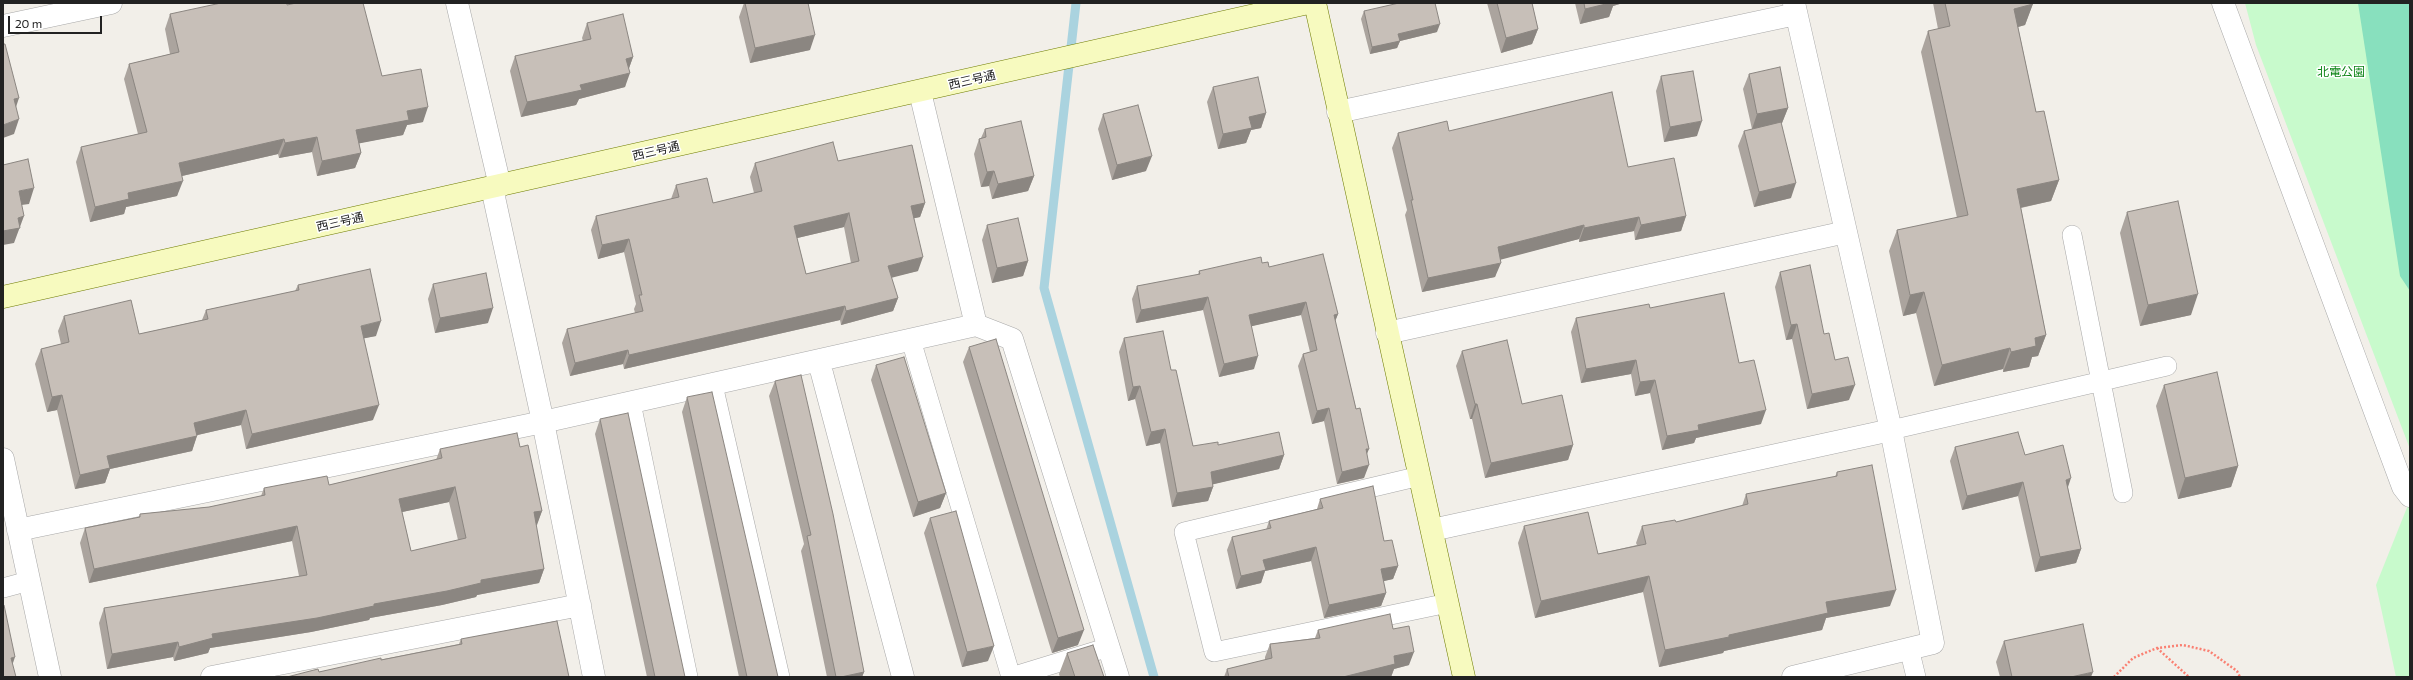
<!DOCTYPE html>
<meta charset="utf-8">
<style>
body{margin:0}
#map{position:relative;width:2413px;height:680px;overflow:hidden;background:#f2efe9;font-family:Commissioner,sans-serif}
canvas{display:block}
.frame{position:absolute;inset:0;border:4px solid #222;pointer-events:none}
.scale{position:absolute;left:8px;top:16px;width:94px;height:18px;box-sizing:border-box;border:2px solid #222;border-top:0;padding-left:5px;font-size:12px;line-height:14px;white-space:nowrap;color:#222;-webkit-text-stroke:3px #fff;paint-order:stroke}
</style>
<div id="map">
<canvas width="2413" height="680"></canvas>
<div class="frame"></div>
<div class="scale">20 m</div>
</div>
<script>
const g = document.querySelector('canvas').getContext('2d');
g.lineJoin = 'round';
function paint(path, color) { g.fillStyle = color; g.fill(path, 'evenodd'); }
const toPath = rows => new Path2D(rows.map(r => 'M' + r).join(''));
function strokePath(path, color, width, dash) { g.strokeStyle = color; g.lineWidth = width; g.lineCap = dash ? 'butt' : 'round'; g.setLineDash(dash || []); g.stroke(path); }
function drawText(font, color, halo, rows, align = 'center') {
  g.font = font + ' Commissioner,"Noto Sans JP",sans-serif'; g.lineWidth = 3; g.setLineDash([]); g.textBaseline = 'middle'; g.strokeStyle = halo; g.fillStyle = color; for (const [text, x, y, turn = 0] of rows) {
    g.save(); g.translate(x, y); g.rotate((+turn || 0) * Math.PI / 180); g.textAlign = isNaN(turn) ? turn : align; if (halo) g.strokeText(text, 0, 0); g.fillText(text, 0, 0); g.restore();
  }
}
paint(toPath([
 [2245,3,2410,3,2410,449,2256,45],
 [2410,500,2410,677,2396,677,2376,585]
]), '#c8facc');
paint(toPath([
 [2358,3,2410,3,2410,291,2400,276]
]), '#88e0be');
strokePath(toPath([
 [1076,3,1044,288,1154,677]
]), '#aad3df', 9);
const lane = toPath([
 [2072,235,2123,493],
 [911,340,1011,677],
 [713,385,780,677],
 [631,403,688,677],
 [1891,430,2167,366],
 [1420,476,1184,532,1214,652,1448,603],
 [3,588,29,581],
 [1909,648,1916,677],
 [1011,677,1109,647]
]);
const street = toPath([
 [457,3,500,186],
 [2223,3,2403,487,2410,496],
 [3,26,111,3],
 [920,92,976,325],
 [1338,112,1796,14],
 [492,188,543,422,594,677],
 [1387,333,1846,232],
 [819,362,903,677],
 [3,459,50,677],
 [18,530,543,422,976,325,1012,339,1118,677],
 [1432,530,1891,430,1794,3],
 [212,677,580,605],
 [1793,677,1933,643,1891,430]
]);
const secondary = toPath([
 [1315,3,1464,677],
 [3,297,1308,3]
]);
strokePath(lane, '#a9a9a9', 20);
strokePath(street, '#a9a9a9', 23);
strokePath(secondary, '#707d05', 23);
strokePath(toPath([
 [2157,648,2189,677],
 [2114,677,2133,658,2157,648,2183,645,2209,651,2237,671,2240,677]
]), '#fa8072', 2.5, [2, 2]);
strokePath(lane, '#fff', 19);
strokePath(street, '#fff', 22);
strokePath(secondary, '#f7fabf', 22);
paint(toPath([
 [744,3,808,3,810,50,750,63,739,17],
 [1487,3,1532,3,1538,29,1532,44,1501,53],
 [1575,3,1623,3,1613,6,1609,17,1580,24],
 [1933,3,2033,3,2025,25,2018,27,2036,112,2059,180,2051,201,2021,208,2046,335,2038,356,2032,357,2029,367,2003,372,2003,369,1934,386,1916,313,1903,316,1889,251,1897,230,1957,218,1921,52,1928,31,1938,29],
 [287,5,382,76,423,122,407,125,403,135,359,143,361,153,355,168,317,176,312,152,279,158,278,154,182,176,177,196,126,207,124,214,90,222,76,162,81,147,138,134,124,79,129,64,170,54,165,29,170,14],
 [1364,11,1437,32,1400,41,1397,48,1370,54,1361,19],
 [587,23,633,57,629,68,625,87,579,99,576,105,521,117,510,71,515,56,583,41,582,38],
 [1749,74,1788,108,1782,123,1781,123,1791,198,1754,207,1738,146,1744,131,1752,129,1743,89],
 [1661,76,1697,136,1664,142,1656,91],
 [1213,87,1266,113,1261,128,1251,130,1246,143,1218,149,1207,102],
 [1103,114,1146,171,1112,180,1098,129],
 [985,129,1034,176,1028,191,992,199,989,186,981,187,974,154,979,139,981,138],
 [1449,131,1628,167,1686,216,1681,231,1635,240,1634,231,1579,242,1579,239,1500,259,1495,277,1422,292,1405,215,1407,210,1392,148,1398,133],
 [838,161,925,203,920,217,914,218,918,271,891,277,898,298,893,311,841,325,840,320,624,369,623,364,570,376,562,343,567,329,635,313,634,309,636,304,624,252,598,259,591,230,596,216,671,199,676,185,713,203,754,193,750,177,755,163],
 [844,227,851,263,806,274,797,238],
 [2127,212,2191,315,2140,326,2120,233],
 [987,225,1028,261,1023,276,992,283,982,240],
 [1262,263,1269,267,1338,314,1335,321,1367,454,1364,478,1337,484,1324,421,1312,424,1298,366,1303,354,1310,352,1301,315,1251,326,1254,369,1219,377,1203,310,1136,323,1132,299,1137,286,1198,275,1199,271],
 [1780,272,1824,334,1849,400,1807,409,1792,339,1786,340,1775,287],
 [433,284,488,323,435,333,428,299],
 [298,285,376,336,364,338,373,420,246,449,241,425,197,435,192,451,110,469,105,483,75,489,57,410,47,412,35,364,41,349,61,344,58,331,64,316,139,334,202,320,206,310,295,291],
 [1650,308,1739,363,1761,424,1696,438,1694,443,1662,450,1650,393,1635,396,1631,374,1581,383,1571,332,1576,318],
 [1124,338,1171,370,1193,446,1218,445,1284,455,1279,469,1213,484,1213,487,1208,501,1172,507,1160,443,1146,446,1135,399,1128,401,1119,352],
 [969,347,1078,645,1052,653,963,362],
 [1462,351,1522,404,1573,445,1568,460,1485,478,1472,419,1470,419,1456,366],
 [876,365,946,493,940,508,913,517,871,380],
 [775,381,864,672,862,677,827,677,801,551,804,544,769,396],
 [2164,385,2238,466,2231,487,2178,499,2156,406],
 [687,397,778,677,739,677,682,412],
 [600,419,685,677,647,677,595,434],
 [520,447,542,511,536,526,544,569,539,583,477,595,476,597,442,605,370,618,369,620,311,632,210,648,208,653,174,661,173,657,107,669,99,623,104,608,299,576,292,541,89,583,80,543,85,528,139,517,140,514,209,507,261,496,264,488,329,485,436,460,440,449],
 [449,502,458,540,411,551,402,512],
 [1955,447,2025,455,2068,488,2081,549,2076,563,2035,572,2018,496,1962,510,1950,461],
 [1837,472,1890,606,1826,618,1822,630,1724,651,1723,653,1659,667,1643,592,1535,618,1518,543,1524,526,1598,554,1637,545,1636,543,1642,526,1676,522,1742,506,1746,494,1835,477],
 [1320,499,1384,541,1398,566,1393,579,1383,581,1386,593,1381,606,1324,618,1311,561,1265,571,1261,583,1236,589,1227,550,1232,537,1266,530,1269,521,1317,509],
 [930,518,988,661,962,667,924,533],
 [1393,629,1409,665,1394,669,1391,677,1224,677,1227,669,1265,660,1265,657,1270,644,1315,638,1318,630],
 [461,639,569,677,319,672,459,644],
 [2004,641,2091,677,2000,677,1996,662],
 [1067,653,1104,677,1060,677,1059,674]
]), '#aba49e');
paint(toPath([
 [1608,3,1623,3,1613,6,1609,17,1580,24,1585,9],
 [2033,4,2025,25,2007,30,2014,9],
 [1440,24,1437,32,1400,41,1397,48,1370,54,1372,47,1398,34],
 [1538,29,1532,44,1501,53,1506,38],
 [815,35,810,50,750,63,755,48],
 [633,57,628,71,626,59],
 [630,73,625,87,579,99,576,105,521,117,527,102,580,85],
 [19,98,14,113,14,99],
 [428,107,423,122,407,125,403,135,351,145,356,130,407,111],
 [1788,108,1782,123,1752,129,1757,114],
 [1266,113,1261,128,1251,130,1246,143,1218,149,1223,134,1249,117],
 [19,119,14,134,3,138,3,125],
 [1702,121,1697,136,1664,142,1670,127],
 [317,137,312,152,279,158,285,143],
 [284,139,278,154,173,178,179,163],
 [361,153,355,168,317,176,322,161],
 [1152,156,1146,171,1112,180,1117,165],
 [994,171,989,186,981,187,987,172],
 [1034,176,1028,191,992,199,998,184],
 [2059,180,2051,201,2010,210,2017,189],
 [183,181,177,196,126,207,124,214,90,222,95,207,128,193],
 [1796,183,1791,198,1754,207,1759,192],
 [34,188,29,204,14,206,19,191],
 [925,203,920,217,906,220,911,206],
 [849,213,844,227,789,240,794,226],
 [24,216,14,243,3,245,3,231,18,218],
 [1686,216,1681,231,1635,240,1641,225],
 [1639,217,1634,231,1579,242,1584,228],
 [1584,225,1579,239,1492,262,1498,247],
 [629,239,624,252,598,259,602,245],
 [923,257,918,271,883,280,888,266],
 [1028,261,1023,276,992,283,997,268],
 [1501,263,1495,277,1422,292,1428,278],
 [1924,292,1916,313,1903,316,1910,295],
 [2198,294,2191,315,2140,326,2148,305],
 [1208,297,1203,310,1136,323,1141,310],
 [898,298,893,311,841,325,846,311],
 [1306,302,1301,315,1244,328,1249,315],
 [845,306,840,320,624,369,629,355],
 [493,308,488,323,435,333,440,318],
 [1338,314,1333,327,1334,315],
 [381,321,376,336,356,340,361,326],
 [1797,324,1792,339,1786,340,1791,325],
 [2046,335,2038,356,2032,357,2029,367,2003,372,2011,352,2035,338],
 [2010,348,2003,369,1934,386,1942,365],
 [628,350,623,364,570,376,575,363],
 [1258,356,1254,369,1219,377,1224,364],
 [1636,360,1631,374,1581,383,1586,369],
 [1655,380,1650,393,1635,396,1640,382],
 [1855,385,1849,400,1807,409,1812,394],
 [1140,386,1135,399,1128,401,1133,387],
 [62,395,57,410,47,412,52,397],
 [1475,404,1477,404,1472,419,1470,419],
 [379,405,373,420,246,449,252,434],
 [1329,408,1324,421,1312,424,1317,411],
 [246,410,241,425,189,437,194,423],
 [1766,410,1761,424,1696,438,1694,443,1662,450,1667,436,1698,425],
 [1165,429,1160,443,1146,446,1151,432],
 [197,436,192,451,110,469,105,483,75,489,80,475,107,456],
 [1573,445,1568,460,1485,478,1491,463],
 [1366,449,1369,449,1364,461],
 [1284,455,1279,469,1206,486,1211,472],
 [1369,465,1364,478,1337,484,1342,472],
 [2238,466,2231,487,2178,499,2185,478],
 [2071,478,2066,493,2066,480],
 [2023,482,2018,496,1962,510,1967,496],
 [455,487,449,502,393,514,399,499],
 [1213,487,1208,501,1172,507,1177,493],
 [946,493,940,508,913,517,918,502],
 [542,511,537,525,528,527,534,512],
 [297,526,292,541,89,583,94,569],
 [1316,547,1311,561,1265,571,1261,583,1236,589,1241,576,1263,560],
 [2081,549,2076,563,2035,572,2040,557],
 [1398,566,1393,579,1376,583,1381,569],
 [544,569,539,583,477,595,476,597,442,605,370,618,369,620,311,632,210,648,208,653,174,661,179,647,212,634,374,604,481,580],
 [1649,576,1643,592,1535,618,1541,601],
 [1896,590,1890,606,1826,618,1822,630,1724,651,1723,653,1659,667,1665,650,1729,635,1826,602],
 [1386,593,1381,606,1324,618,1329,605],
 [1084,630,1078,645,1052,653,1058,638],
 [178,642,173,657,107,669,112,654],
 [994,646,988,661,962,667,967,652],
 [1414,652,1409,665,1394,669,1391,677,1343,677,1394,656],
 [15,657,10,672,11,658],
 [864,672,862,677,841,677],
 [2093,672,2091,677,2071,677]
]), '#8b8681');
const building = toPath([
 [221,3,287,3,287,5,296,3,363,3,382,76,421,69,428,107,407,111,409,120,356,130,361,153,322,161,317,137,285,143,284,139,179,163,183,181,128,193,129,199,95,207,81,147,147,132,129,64,179,52,170,14,221,3],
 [745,3,808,3,815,35,755,48,745,3],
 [1399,3,1435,3,1440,24,1398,34,1400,41,1372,47,1364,11,1399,3],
 [1497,3,1532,3,1538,29,1506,38,1497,3],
 [1584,3,1610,3,1585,9,1584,3],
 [1945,3,2033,3,2033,4,2014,9,2036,112,2044,111,2059,180,2017,189,2046,335,2035,338,2036,346,2011,352,2010,348,1942,365,1924,292,1910,295,1897,230,1968,215,1928,31,1950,26,1945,3],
 [623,14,633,57,626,59,630,73,580,85,582,90,527,102,515,56,591,39,587,23,623,14],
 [3,44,5,44,19,98,14,99,19,119,3,125,3,44],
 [1780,67,1788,108,1757,114,1749,74,1780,67],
 [1693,71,1702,121,1670,127,1661,76,1693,71],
 [1258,77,1266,113,1249,117,1252,128,1223,134,1213,87,1258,77],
 [1612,92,1628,167,1674,158,1686,216,1641,225,1639,217,1584,228,1584,225,1498,247,1501,263,1428,278,1411,200,1413,200,1398,133,1447,121,1449,131,1612,92],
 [1138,105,1152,156,1117,165,1103,114,1138,105],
 [1021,121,1034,176,998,184,994,171,987,172,979,139,986,137,985,129,1021,121],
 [1781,122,1796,183,1759,192,1744,131,1781,122],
 [833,142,838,161,912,145,925,203,911,206,923,257,888,266,898,298,846,311,845,306,629,355,628,350,575,363,567,329,643,311,639,295,642,295,629,239,602,245,596,216,679,197,676,185,707,178,713,203,762,191,755,163,833,142],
 [849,213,859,261,806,274,794,226,849,213],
 [28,159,34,188,19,191,24,216,18,218,20,228,3,231,3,165,28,159],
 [2178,201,2198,294,2148,305,2127,212,2178,201],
 [1018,218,1028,261,997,268,987,225,1018,218],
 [1323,254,1338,314,1334,315,1356,409,1360,408,1369,449,1366,449,1369,465,1342,472,1329,408,1317,411,1303,354,1317,350,1306,302,1249,315,1258,356,1224,364,1208,297,1141,310,1137,286,1200,274,1199,271,1261,257,1262,263,1268,262,1269,267,1323,254],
 [1810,265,1824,334,1829,333,1835,360,1848,357,1855,385,1812,394,1797,324,1791,325,1780,272,1810,265],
 [370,269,381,321,361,326,379,405,252,434,246,410,194,423,197,436,107,456,110,468,80,475,62,395,52,397,41,349,69,342,64,316,131,300,139,334,208,319,206,310,299,290,298,285,370,269],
 [486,273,493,308,440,318,433,284,486,273],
 [1724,293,1739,363,1754,360,1766,410,1698,425,1699,430,1667,436,1655,380,1640,382,1636,360,1586,369,1576,318,1649,304,1650,308,1724,293],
 [1163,331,1171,370,1176,370,1193,446,1218,442,1218,445,1279,432,1284,455,1211,472,1213,487,1177,493,1165,429,1151,432,1140,386,1133,387,1124,338,1163,331],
 [996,339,1084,630,1058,638,969,347,996,339],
 [1507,340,1522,404,1562,395,1573,445,1491,463,1477,404,1475,404,1462,351,1507,340],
 [904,357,946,493,918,502,876,365,904,357],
 [2217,372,2238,466,2185,478,2164,385,2217,372],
 [801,375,833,514,864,672,841,677,836,677,807,536,811,535,775,381,801,375],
 [712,392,778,677,747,677,687,397,712,392],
 [628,413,685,677,655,677,600,419,628,413],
 [2018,432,2025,455,2063,445,2071,478,2066,480,2081,549,2040,557,2023,482,1967,496,1955,447,2018,432],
 [517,433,520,447,528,445,542,511,534,512,544,569,481,580,481,583,447,591,374,604,374,606,317,618,212,634,213,638,179,647,178,642,112,654,104,608,307,575,297,526,94,569,85,528,140,517,140,514,209,507,265,495,264,488,327,476,329,485,442,458,440,449,517,433],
 [455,487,466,538,411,551,399,499,455,487],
 [1872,465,1896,590,1826,602,1828,613,1729,635,1729,637,1665,650,1649,576,1541,601,1524,526,1588,512,1598,554,1646,544,1642,526,1675,520,1676,522,1748,504,1746,494,1837,476,1837,472,1872,465],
 [1373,486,1384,541,1392,540,1398,566,1381,569,1386,593,1329,605,1316,547,1263,560,1266,570,1241,576,1232,537,1271,528,1269,521,1323,508,1320,499,1373,486],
 [956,511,994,646,967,652,930,518,956,511],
 [3,605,4,605,15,657,11,658,16,677,3,677,3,605],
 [1390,614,1393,629,1409,626,1414,652,1394,656,1395,664,1343,677,1229,677,1227,669,1272,658,1270,644,1320,638,1318,630,1390,614],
 [557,621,569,677,287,677,318,669,319,672,381,658,381,660,462,644,461,639,557,621],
 [2083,624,2093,672,2071,677,2012,677,2004,641,2083,624],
 [1093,645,1104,677,1075,677,1067,653,1093,645]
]);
paint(building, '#c7bfb8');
strokePath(building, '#8b8681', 1);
drawText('12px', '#0c8416', '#fff', [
 ["北電公園",2341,72]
]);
drawText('12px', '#222', '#fff', [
 ["西三号通",972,80,-13],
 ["西三号通",656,151,-13],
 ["西三号通",340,222,-13]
]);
</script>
